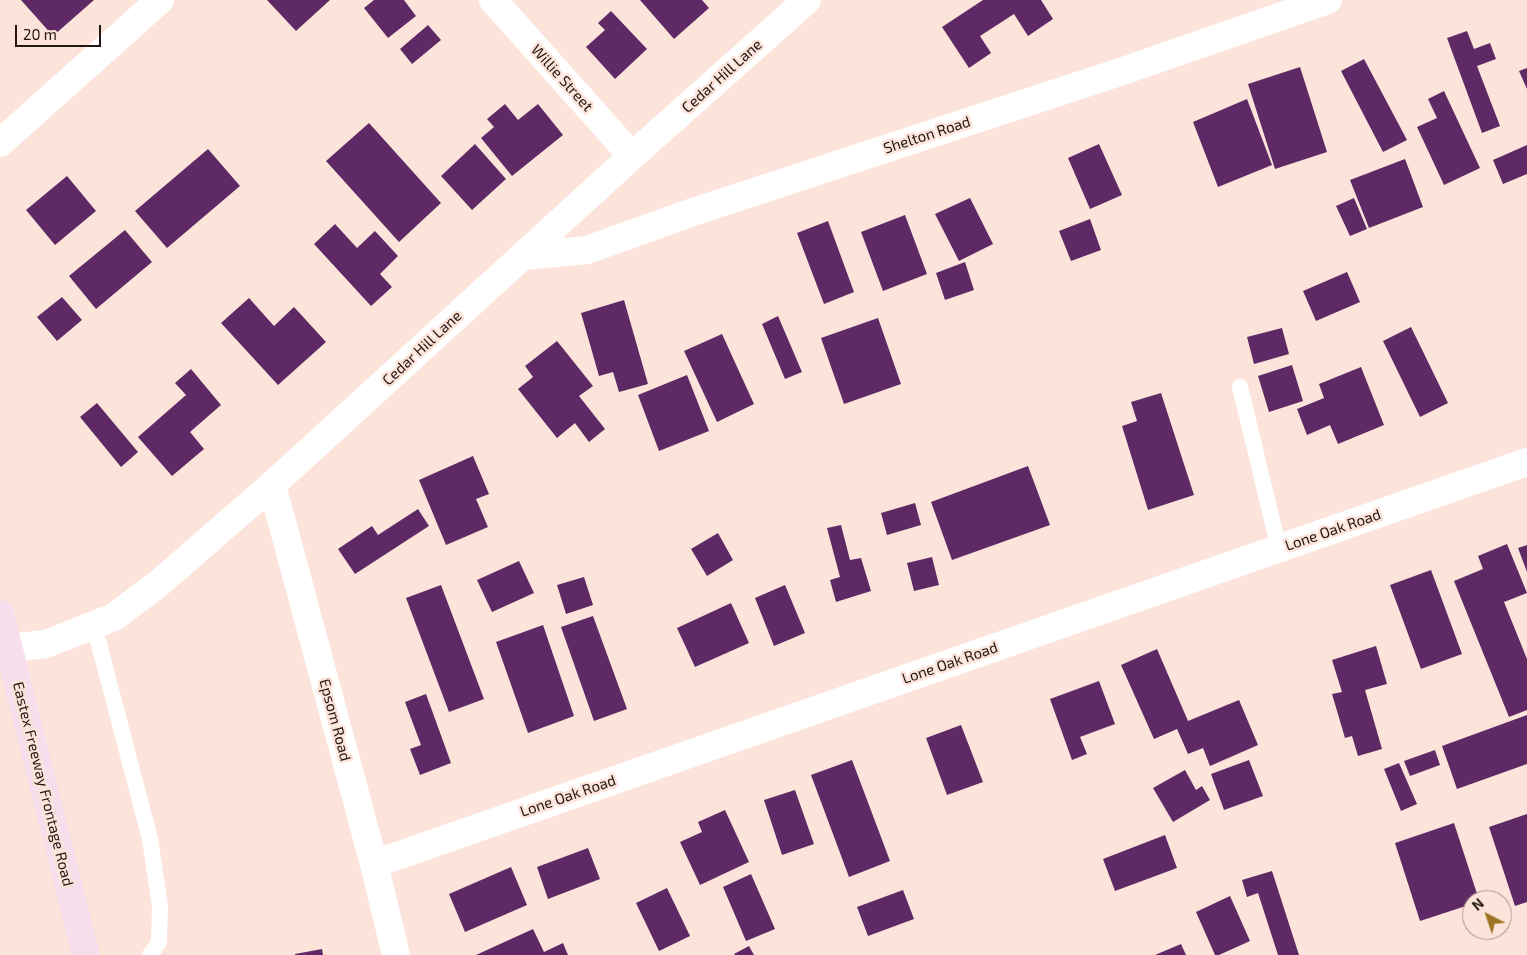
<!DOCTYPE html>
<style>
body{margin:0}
#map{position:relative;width:1527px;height:955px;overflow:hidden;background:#fde4db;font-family:"Exo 2",sans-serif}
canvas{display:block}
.north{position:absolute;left:1462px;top:890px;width:50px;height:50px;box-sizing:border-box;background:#fde4db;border:1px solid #a5928b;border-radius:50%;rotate:319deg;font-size:14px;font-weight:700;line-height:20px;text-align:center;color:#221713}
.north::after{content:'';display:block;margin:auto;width:18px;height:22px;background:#9d7522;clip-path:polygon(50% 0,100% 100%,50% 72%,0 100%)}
.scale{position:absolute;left:15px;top:25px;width:86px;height:22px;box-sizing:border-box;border:2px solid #221713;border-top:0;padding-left:6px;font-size:15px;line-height:18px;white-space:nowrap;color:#221713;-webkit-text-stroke:4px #fde4db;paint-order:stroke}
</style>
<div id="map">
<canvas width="1527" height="955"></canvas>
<div class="north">N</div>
<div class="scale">20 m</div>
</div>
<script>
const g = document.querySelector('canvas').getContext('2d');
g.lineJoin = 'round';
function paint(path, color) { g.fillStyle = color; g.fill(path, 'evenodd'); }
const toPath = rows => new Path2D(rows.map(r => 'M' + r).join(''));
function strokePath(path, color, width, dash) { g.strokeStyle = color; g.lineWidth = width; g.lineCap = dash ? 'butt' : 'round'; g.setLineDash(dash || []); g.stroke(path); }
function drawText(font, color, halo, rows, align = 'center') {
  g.font = font + ' "Exo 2",sans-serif'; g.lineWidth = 5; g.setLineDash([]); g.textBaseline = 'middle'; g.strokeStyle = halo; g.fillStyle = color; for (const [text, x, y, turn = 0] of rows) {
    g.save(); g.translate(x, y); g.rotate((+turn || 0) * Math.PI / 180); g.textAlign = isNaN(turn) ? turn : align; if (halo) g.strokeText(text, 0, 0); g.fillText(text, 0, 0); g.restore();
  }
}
paint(toPath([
 [21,0,94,0,53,36],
 [267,0,330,0,296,31],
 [374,0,404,0,416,16,388,38,364,8],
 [640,0,702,0,709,8,674,39],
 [983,0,1041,0,1053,19,1028,36,1014,14,980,36,991,53,969,68,942,27],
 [611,11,647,49,615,79,586,47,605,30,598,23],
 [428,25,441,40,412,64,400,49],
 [1467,31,1474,49,1490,43,1496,59,1477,66,1500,126,1482,133,1447,38],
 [1364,59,1407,140,1383,152,1341,71],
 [1300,67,1327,152,1275,169,1248,84],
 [1527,68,1527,89,1519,71],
 [1444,91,1480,168,1444,185,1417,127,1437,118,1428,99],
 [1247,99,1272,165,1218,187,1193,122],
 [505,104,518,120,538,104,563,135,512,176,481,138,494,127,487,119],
 [369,123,441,203,399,242,326,161],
 [475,144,506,179,472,210,441,176],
 [1099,144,1122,195,1090,209,1068,158],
 [1527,145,1527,174,1503,184,1493,160],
 [208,149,240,186,167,248,135,211],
 [1405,159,1423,207,1369,228,1350,180],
 [67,176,96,211,55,245,26,210],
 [970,198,993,244,959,261,935,214],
 [1354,198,1367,229,1350,236,1336,206],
 [905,215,927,274,883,291,861,232],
 [1090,219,1101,250,1071,261,1059,231],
 [828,221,854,292,824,304,797,233],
 [335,224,357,248,375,231,398,256,380,274,392,287,371,306,314,244],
 [125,230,152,262,96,309,69,276],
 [965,262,974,290,945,300,936,273],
 [1347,272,1360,302,1316,321,1303,291],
 [62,297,82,320,57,341,37,317],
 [249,298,274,326,294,307,326,342,278,385,221,323],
 [624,300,648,384,619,392,613,372,599,376,581,313],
 [778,316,802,372,785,379,762,324],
 [878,318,901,384,844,404,821,338],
 [1411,327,1448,403,1420,417,1383,341],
 [1282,328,1289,354,1254,364,1247,337],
 [722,334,754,404,717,422,684,351],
 [557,341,593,386,579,396,605,429,589,442,575,423,557,438,518,389,533,377,525,366],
 [1292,365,1303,401,1269,412,1258,376],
 [1361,367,1384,425,1338,444,1330,425,1307,435,1297,409,1324,398,1319,384],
 [191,369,221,405,190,432,204,449,172,476,138,437,186,395,175,383],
 [687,375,709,431,659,451,638,395],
 [1161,393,1194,495,1148,510,1122,426,1137,421,1131,402],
 [97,403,138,452,121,467,80,417],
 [473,456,489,494,476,499,488,527,446,545,419,480],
 [1028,466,1050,525,952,560,931,502],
 [915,503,921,525,887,535,881,513],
 [418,509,429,526,355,574,338,549,372,526,378,535],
 [841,525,850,560,861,558,871,591,836,602,830,580,840,577,827,528],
 [718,533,733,560,707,576,691,549],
 [1507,544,1527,593,1504,602,1527,659,1527,710,1509,717,1454,581,1483,569,1478,556],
 [1527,545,1527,572,1518,548],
 [932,557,939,585,914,591,907,563],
 [519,561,534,593,492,612,477,580],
 [1431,570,1462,654,1421,669,1390,585],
 [584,577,593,605,566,614,557,585],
 [441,585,484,699,449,712,406,598],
 [785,585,805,633,774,646,755,598],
 [731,603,749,643,695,667,677,628],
 [593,616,627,709,594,721,561,627],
 [543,625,574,716,528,733,496,642],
 [1376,646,1387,684,1365,690,1382,749,1358,756,1352,736,1345,738,1332,694,1342,692,1332,660],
 [1157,649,1188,721,1239,700,1258,745,1210,766,1203,748,1188,754,1177,729,1154,739,1121,665],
 [1099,681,1115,724,1080,737,1087,754,1072,760,1050,699],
 [426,694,451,763,420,775,410,749,421,745,405,702],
 [1527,715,1527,764,1457,789,1442,746],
 [961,725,983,782,947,795,926,738],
 [1435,750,1440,765,1410,776,1404,761],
 [852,760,890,861,849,877,811,775],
 [1249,760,1263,796,1224,810,1211,774],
 [1399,763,1417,804,1401,811,1384,769],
 [1185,770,1196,790,1202,786,1210,800,1173,822,1153,788],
 [795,790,814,844,782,855,764,800],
 [725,810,749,862,700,885,680,842,702,832,698,822],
 [1527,814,1527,902,1515,906,1489,827],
 [1454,823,1479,900,1472,900,1472,904,1420,921,1395,843],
 [1165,835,1177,868,1115,891,1103,859],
 [588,848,600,879,548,899,537,867],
 [511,867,527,905,465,932,449,894],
 [1272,871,1299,955,1278,955,1258,893,1247,897,1242,880],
 [751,874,775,929,746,941,723,887],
 [667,888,690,936,659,951,636,903],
 [903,890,914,919,868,936,857,907],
 [1230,896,1250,941,1219,955,1215,955,1196,912],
 [533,929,544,952,563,943,568,955,476,955],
 [1181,944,1186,955,1155,955],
 [749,946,754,955,735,955,734,954],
 [322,949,323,955,295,955,295,954]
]), '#5e2964');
strokePath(toPath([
 [1240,387,1279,549],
 [94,625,150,839,160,906,159,942,150,955]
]), '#fff', 16);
strokePath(toPath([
 [493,0,632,156],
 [0,143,160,0],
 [523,256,587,250,690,213,1120,72,1328,0],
 [272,485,374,864,396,955],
 [9,648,46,644,114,617,158,584,272,485,632,156,807,0],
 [374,864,1527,462]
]), '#fff', 28);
strokePath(toPath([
 [0,614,86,955]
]), '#f7deec', 28);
drawText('15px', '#221713', '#fde4db', [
 ["Cedar Hill Lane",722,76,-42],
 ["Willie Street",562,78,48],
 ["Shelton Road",927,135,-18],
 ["Cedar Hill Lane",422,348,-43],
 ["Lone Oak Road",1333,530,-19],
 ["Lone Oak Road",950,663,-19],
 ["Epsom Road",335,720,75],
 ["Eastex Freeway Frontage Road",43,784,76],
 ["Lone Oak Road",568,796,-19]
]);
</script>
